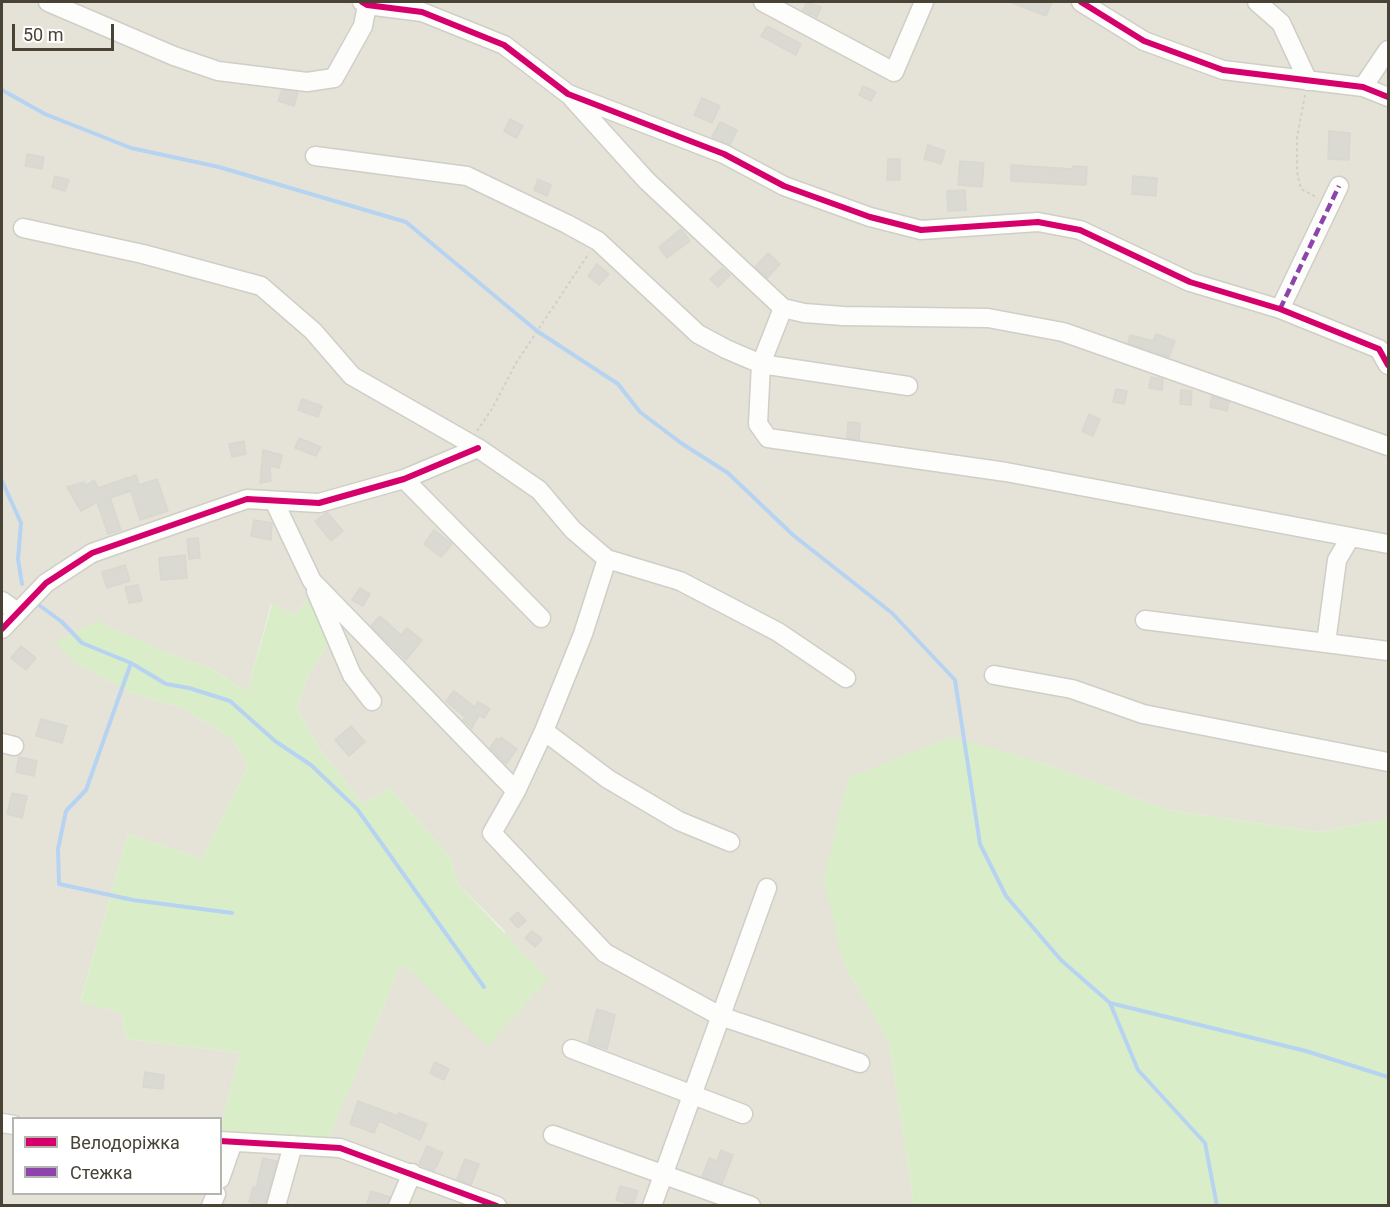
<!DOCTYPE html>
<meta charset="utf-8">
<style>
body{margin:0}
#map{position:relative;width:1390px;height:1207px;overflow:hidden;background:#f0f0ea;font-family:Roboto,sans-serif}
canvas{display:block}
.frame{position:absolute;inset:0;border:3px solid #484335;pointer-events:none}
.legend{position:absolute;left:12px;top:1117px;width:210px;height:78px;box-sizing:border-box;background:#fff;border:2px solid #b6b4ae;margin:0;padding:8px 10px;list-style:none;font-size:18px;color:#484335}
.legend li{display:flex;align-items:center;gap:12px;height:30px}
.legend b{width:30px;border:2px solid #b6b4ae}
.scale{position:absolute;left:12px;top:24px;width:102px;height:27px;box-sizing:border-box;border:3px solid #484335;border-top:0;padding-left:8px;font-size:18px;line-height:21px;white-space:nowrap;color:#484335;-webkit-text-stroke:4px #fff;paint-order:stroke}
</style>
<div id="map">
<canvas width="1390" height="1207"></canvas>
<div class="frame"></div>
<ul class="legend">
<li><b style="height:8px;background:#d6006c"></b>Велодоріжка</li>
<li><b style="height:8px;background:#8e44ad"></b>Стежка</li>
</ul>
<div class="scale">50 m</div>
</div>
<script>
const g = document.querySelector('canvas').getContext('2d');
g.lineJoin = 'round';
function paint(path, color) { g.fillStyle = color; g.fill(path, 'evenodd'); }
const toPath = rows => new Path2D(rows.map(r => 'M' + r).join(''));
function strokePath(path, color, width, dash) { g.strokeStyle = color; g.lineWidth = width; g.lineCap = dash ? 'butt' : 'round'; g.setLineDash(dash || []); g.stroke(path); }
paint(toPath([
 [2,2,1388,2,1388,819,1318,832,1169,810,1037,761,843,962,889,1041,914,1205,2,1206],
 [309,597,330,641,307,677,297,709,320,749,363,804,390,788,451,859,458,884,506,932,409,969,400,967,326,1143,221,1137,220,1194,14,1194,14,1118,220,1118,221,1125,240,1053,126,1039,121,1012,80,1002,128,834,201,859,248,767,232,738,182,708,130,692,76,663,57,642,167,653,212,669,247,692,271,604,295,615]
]), '#e5e3d7');
paint(toPath([
 [309,597,330,641,307,677,297,709,320,749,363,804,390,788,451,859,458,884,548,979,487,1046,409,969,400,967,326,1144,221,1137,221,1125,240,1053,126,1039,121,1012,80,1003,128,834,201,859,248,767,232,738,182,708,130,692,76,663,56,642,97,621,167,653,212,669,247,692,272,604,295,615],
 [951,737,1037,761,1169,810,1318,832,1388,819,1388,1205,914,1205,889,1042,843,962,824,879,848,778]
]), '#d9eec8');
strokePath(toPath([
 [2,90,45,114,131,148,219,167,406,222,537,331,618,384,640,412,681,443,728,473,793,535,892,613,955,680,980,844,1006,896,1061,960,1110,1003,1306,1051,1388,1077],
 [2,481,21,523,18,559,22,584],
 [39,605,62,622,82,643,131,663,166,684,189,688,230,701,275,741,311,765,357,809,484,987],
 [131,663,86,790,66,811,58,849,59,884,133,900,232,913],
 [1110,1003,1138,1070,1205,1143,1217,1206]
]), '#b7d3f2', 4);
const building = toPath([
 [807,2,821,7,817,17,803,10,807,2],
 [1010,2,1052,2,1046,16,1010,2],
 [767,26,801,44,796,55,761,36,767,26],
 [863,86,876,92,871,101,859,95,863,86],
 [282,90,298,92,294,106,278,101,282,90],
 [702,98,720,106,712,123,694,115,702,98],
 [510,119,523,126,516,138,504,131,510,119],
 [720,122,737,130,730,145,712,137,720,122],
 [1329,131,1350,133,1349,160,1328,159,1329,131],
 [928,145,945,151,941,164,924,159,928,145],
 [27,154,44,157,42,169,25,166,27,154],
 [888,159,900,159,900,180,887,180,888,159],
 [960,161,984,163,982,187,958,185,960,161],
 [1011,165,1073,169,1073,166,1087,167,1086,185,1011,181,1011,165],
 [55,176,69,180,65,191,52,187,55,176],
 [1133,176,1157,178,1156,196,1132,194,1133,176],
 [538,179,551,185,547,196,534,190,538,179],
 [965,190,966,210,948,211,947,191,965,190],
 [681,229,690,241,667,258,659,247,681,229],
 [768,253,780,264,767,278,755,267,768,253],
 [597,264,609,274,599,285,588,276,597,264],
 [722,268,730,275,718,287,710,279,722,268],
 [1156,334,1175,341,1169,357,1128,343,1130,335,1153,341,1156,334],
 [1151,377,1163,379,1162,390,1149,388,1151,377],
 [1116,389,1127,391,1124,404,1113,402,1116,389],
 [1181,390,1192,391,1191,405,1180,404,1181,390],
 [1212,396,1229,402,1227,411,1210,407,1212,396],
 [302,399,322,406,318,417,298,410,302,399],
 [1089,414,1100,419,1093,436,1082,431,1089,414],
 [848,422,860,423,859,440,847,438,848,422],
 [299,438,321,447,316,456,295,448,299,438],
 [244,441,246,454,232,457,229,444,244,441],
 [263,450,282,455,279,468,270,466,271,481,260,483,263,450],
 [136,475,139,485,157,479,168,511,140,520,131,491,110,498,121,530,108,534,97,502,81,511,67,487,84,482,85,486,94,480,98,488,136,475],
 [327,512,343,531,331,541,315,521,327,512],
 [254,520,272,523,271,540,251,536,254,520],
 [434,530,452,544,441,557,424,544,434,530],
 [198,538,200,558,189,559,187,539,198,538],
 [185,555,187,578,161,580,159,558,185,555],
 [125,565,130,581,107,588,102,572,125,565],
 [138,585,142,601,129,603,125,587,138,585],
 [360,588,370,594,363,606,352,600,360,588],
 [380,616,401,635,407,628,422,640,406,660,371,626,380,616],
 [21,646,36,658,26,670,11,658,21,646],
 [454,691,475,707,478,702,490,709,484,718,479,715,472,728,463,720,465,717,446,701,454,691],
 [41,719,67,726,62,743,36,736,41,719],
 [351,726,365,742,349,756,335,740,351,726],
 [501,737,517,749,506,764,490,748,497,738,500,740,501,737],
 [19,757,37,761,34,776,16,772,19,757],
 [12,793,27,796,22,818,7,814,12,793],
 [518,912,526,921,518,928,510,919,518,912],
 [532,931,542,939,535,947,525,938,532,931],
 [597,1009,615,1015,607,1049,588,1043,597,1009],
 [435,1062,449,1069,444,1080,430,1073,435,1062],
 [145,1072,164,1075,163,1089,143,1087,145,1072],
 [358,1101,398,1116,399,1113,427,1124,420,1140,379,1121,374,1133,350,1124,358,1101],
 [427,1146,443,1153,434,1171,419,1164,427,1146],
 [721,1150,733,1155,722,1184,702,1177,709,1158,717,1161,721,1150],
 [263,1158,277,1161,265,1206,249,1202,253,1187,256,1188,263,1158],
 [465,1159,479,1164,471,1185,457,1179,465,1159],
 [620,1186,638,1191,633,1205,616,1200,620,1186],
 [371,1191,390,1197,387,1206,366,1206,371,1191]
]);
paint(building, '#dad9d2');
strokePath(building, '#d9d7cf', 1.5);
const minor = toPath([
 [48,2,174,56,218,71,307,82,334,78,363,26,367,5],
 [362,2,367,5,422,12,504,45,568,94,724,154,784,186,870,217,921,230,1038,222,1080,230,1190,282,1280,309,1379,349,1388,365],
 [763,2,894,72,924,2],
 [1081,2,1144,41,1223,70,1363,87,1388,97],
 [1257,2,1281,23,1308,81],
 [1363,87,1388,50],
 [572,98,646,180,783,308,804,313,843,316,988,318,1063,332,1388,446],
 [315,156,467,176,567,224,598,241,698,334,726,349,761,364,908,386],
 [23,228,143,254,261,286,313,331,352,376,478,448,539,490,573,530,607,559,680,581,778,632,846,678],
 [783,308,761,364,758,424,768,438,1006,472,1388,544],
 [1280,309,1339,186],
 [404,479,541,618],
 [274,501,312,581,516,791],
 [1350,538,1337,560,1326,643,1388,651],
 [607,559,583,634,544,731,516,791,492,833,605,953,720,1016,860,1063],
 [316,591,352,675,372,701],
 [2,601,16,611],
 [1145,620,1326,643],
 [2,629,46,583,92,553,247,499,319,503,404,479,478,448],
 [994,675,1072,689,1143,714,1388,762],
 [544,731,608,779,679,821,730,842],
 [2,743,14,746],
 [572,1049,743,1114],
 [2,1123,14,1125],
 [553,1135,751,1206],
 [220,1141,340,1148,497,1206],
 [220,1179,233,1142],
 [211,1206,216,1194],
 [276,1206,293,1145],
 [398,1206,412,1173],
 [652,1206,767,888]
]);
strokePath(minor, '#cfcec7', 21);
strokePath(toPath([
 [1305,95,1297,137,1297,172,1301,189,1318,198],
 [477,431,492,409,516,363,589,253]
]), '#d1cfca', 2, [3, 3]);
strokePath(minor, '#fdfdfc', 18);
strokePath(toPath([
 [1280,309,1339,186]
]), '#8e44ad', 4.5, [9, 4.5]);
strokePath(toPath([
 [362,2,367,5,422,12,504,45,568,94,724,154,784,186,870,217,921,230,1038,222,1080,230,1190,282,1280,309,1379,349,1388,365],
 [1081,2,1144,41,1223,70,1363,87,1388,97],
 [2,629,46,583,92,553,247,499,319,503,404,479,478,448],
 [220,1141,340,1148,497,1206]
]), '#d6006c', 6);
</script>
